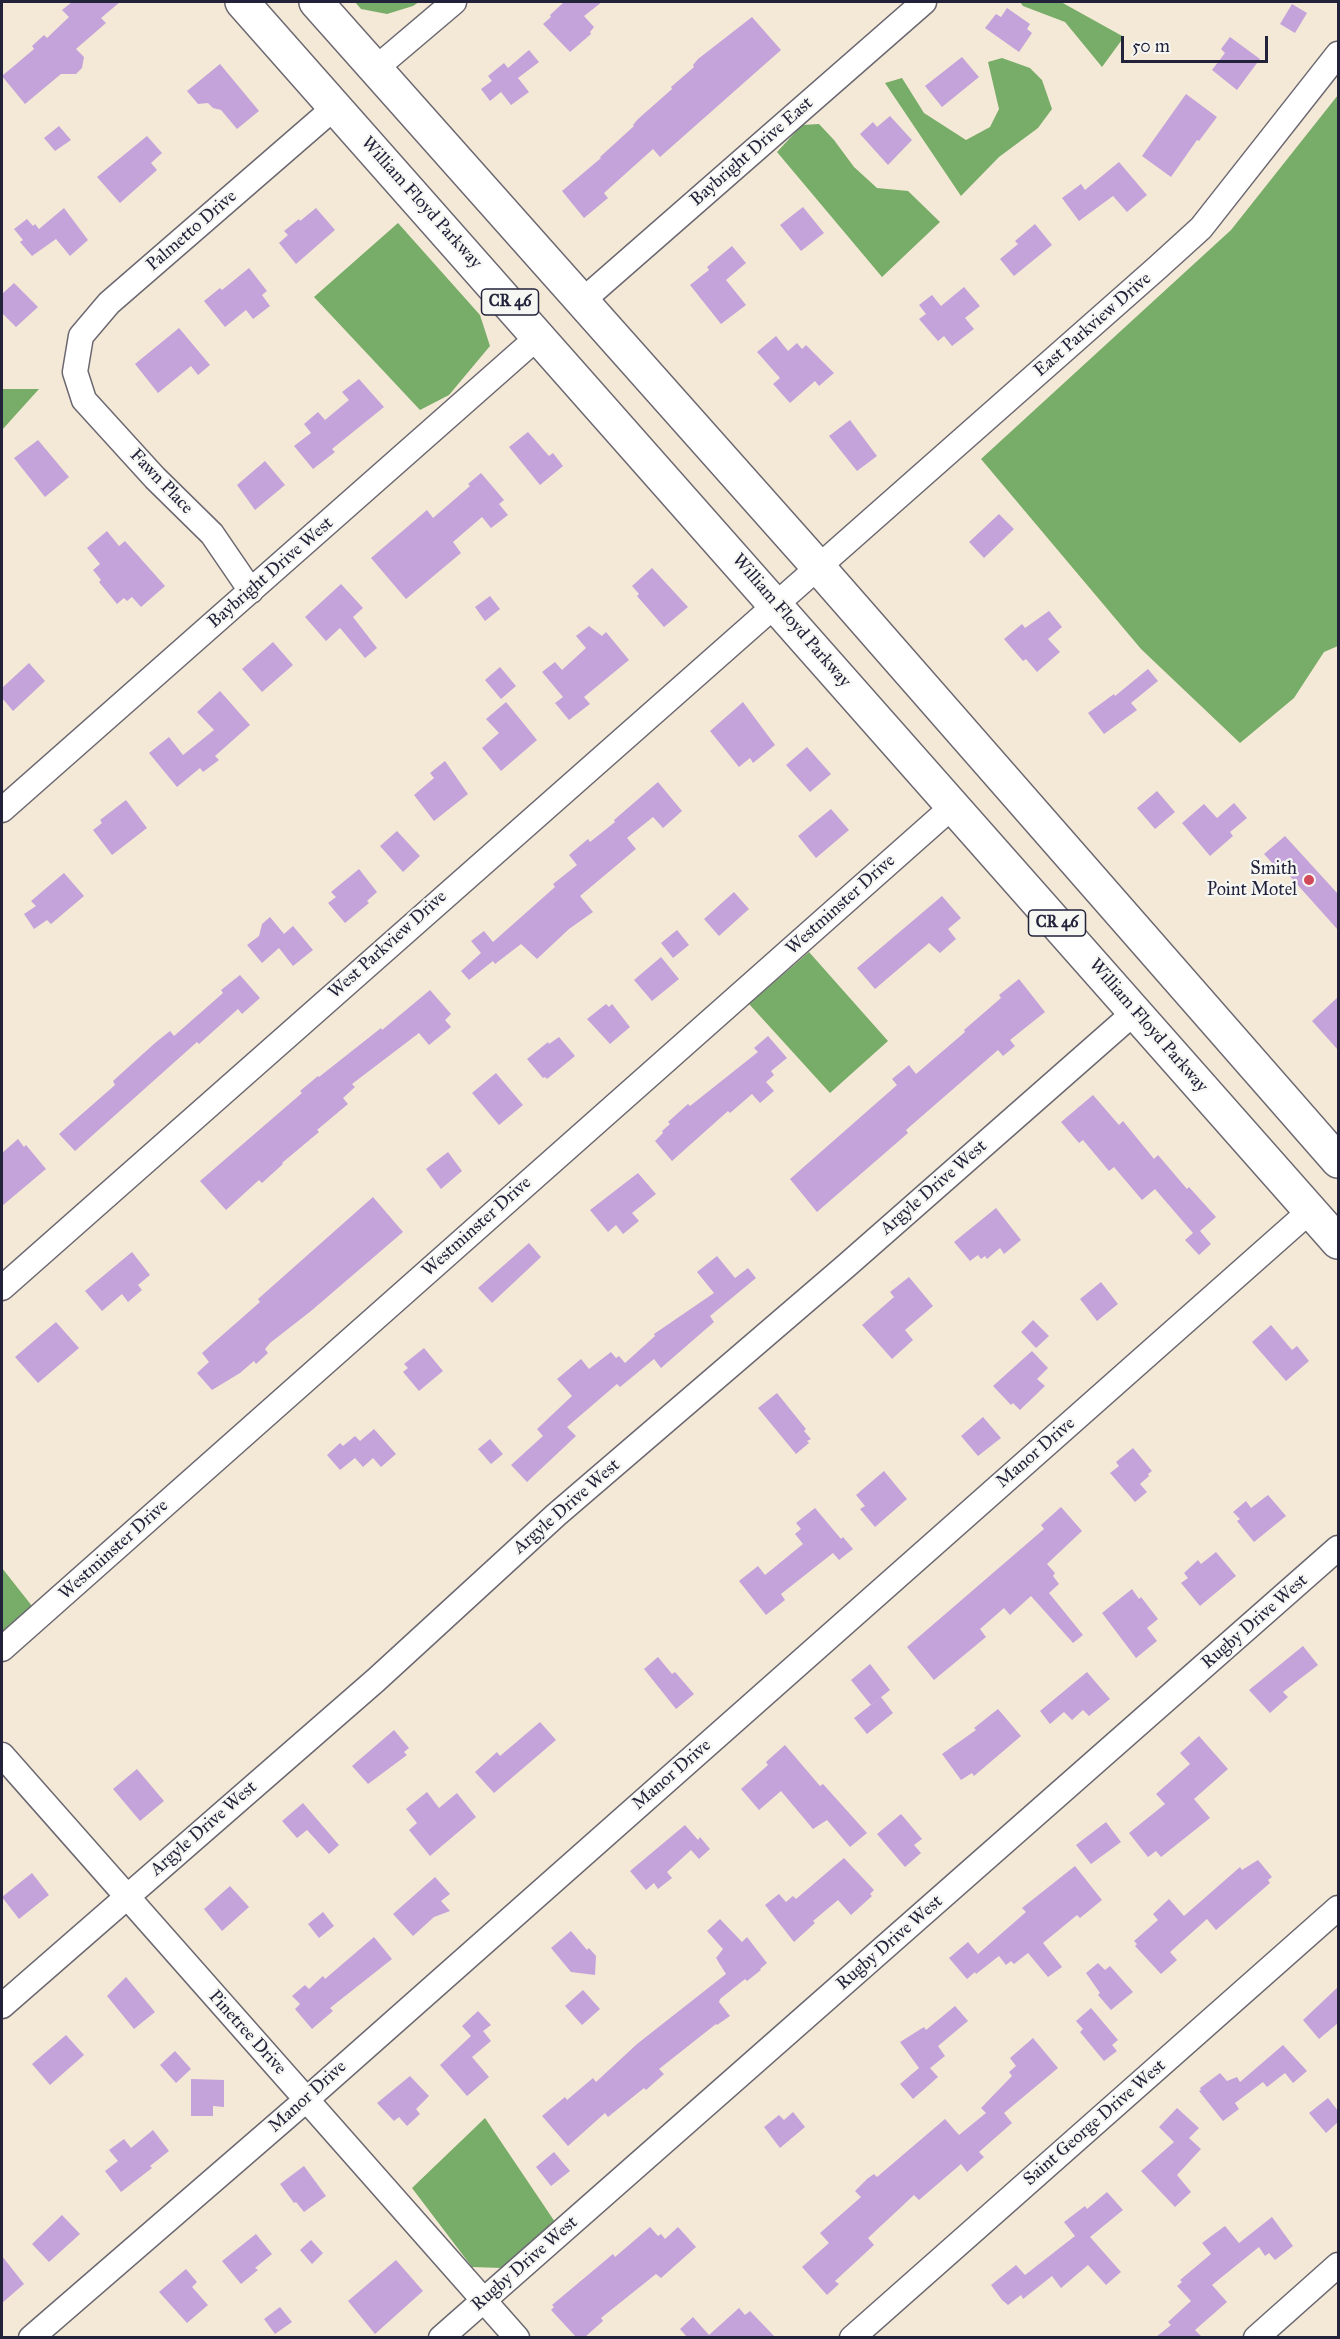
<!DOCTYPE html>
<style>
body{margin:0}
#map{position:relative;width:1340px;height:2339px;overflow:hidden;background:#f4e9d6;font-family:"IM FELL Great Primer",serif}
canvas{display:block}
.frame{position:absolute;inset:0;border:3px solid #22223b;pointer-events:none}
.scale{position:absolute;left:1121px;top:36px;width:147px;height:27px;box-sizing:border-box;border:3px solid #22223b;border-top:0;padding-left:8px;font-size:18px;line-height:21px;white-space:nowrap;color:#22223b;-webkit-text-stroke:4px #f6f6f2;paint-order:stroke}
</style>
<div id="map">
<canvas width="1340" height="2339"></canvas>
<div class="frame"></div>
<div class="scale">50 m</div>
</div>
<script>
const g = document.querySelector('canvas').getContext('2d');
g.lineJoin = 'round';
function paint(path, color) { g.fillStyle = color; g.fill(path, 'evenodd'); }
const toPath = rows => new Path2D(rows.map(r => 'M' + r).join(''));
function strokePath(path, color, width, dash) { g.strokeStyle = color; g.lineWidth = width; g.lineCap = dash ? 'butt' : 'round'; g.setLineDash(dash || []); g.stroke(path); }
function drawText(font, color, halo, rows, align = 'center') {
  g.font = font + ' "IM FELL Great Primer",serif'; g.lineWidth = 4.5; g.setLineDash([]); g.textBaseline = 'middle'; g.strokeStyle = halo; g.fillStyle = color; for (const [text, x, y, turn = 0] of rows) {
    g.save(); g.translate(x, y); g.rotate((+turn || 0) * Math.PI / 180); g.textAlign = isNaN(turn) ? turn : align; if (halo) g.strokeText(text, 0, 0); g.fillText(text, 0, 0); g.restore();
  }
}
paint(toPath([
 [355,2,419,2,413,6,387,14,361,9],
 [1020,2,1061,2,1124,37,1102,67,1065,22,1023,6],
 [1002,58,1030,68,1042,80,1052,109,1038,128,999,157,961,196,885,83,902,78,924,113,966,140,990,127,999,109,988,62],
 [1338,95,1338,646,1324,652,1294,698,1240,743,1141,649,981,459,1231,230],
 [819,124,834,140,854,167,877,188,908,191,940,222,882,277,777,152,802,125],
 [398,223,480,315,490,346,449,395,420,410,314,297],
 [2,389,39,389,2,430],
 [809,952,888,1041,830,1093,749,1004],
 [2,1568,32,1606,2,1632],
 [485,2118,555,2222,502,2268,472,2267,412,2188]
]), '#78ac69');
paint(toPath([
 [72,2,120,2,101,18,106,23,76,49,84,57,82,68,76,74,61,74,25,104,2,76,34,49,32,46,44,35,47,38,69,17,62,10],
 [564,2,602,2,584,16,594,27,590,32,591,34,570,52,543,24,551,17,550,15],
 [1292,4,1307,13,1295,33,1280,24],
 [1007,8,1030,24,1027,29,1032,33,1019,52,985,28,996,14,1001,17],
 [752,17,781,50,660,157,653,149,604,193,608,198,584,218,562,191,601,158,600,157,634,126,633,125,638,119,672,89,671,87,694,67,693,65,698,59],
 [1230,37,1260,59,1237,90,1212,70,1225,53,1221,49],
 [529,50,539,62,518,78,529,92,511,105,501,92,490,101,481,89,492,81,488,76,504,63,508,68],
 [962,57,979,77,942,107,925,86],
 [220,64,259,111,237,129,221,110,213,108,208,103,198,104,187,91],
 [1186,94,1217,117,1199,141,1197,140,1171,177,1142,156],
 [890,116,912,140,888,165,860,134,873,122,877,127],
 [59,126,71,140,55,151,44,138],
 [147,136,162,153,151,163,157,170,120,203,97,177],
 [1119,162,1147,195,1127,212,1113,196,1079,221,1062,198,1081,184,1085,190],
 [803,207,824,233,801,251,780,225],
 [64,208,88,240,70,256,56,239,32,256,20,242,23,240,14,229,27,219,33,226,35,224,39,229],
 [316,208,335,230,296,264,279,243,288,235,284,231,299,219,300,221],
 [1035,224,1052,245,1014,276,1000,259,1018,244,1015,241],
 [732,246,746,263,726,280,746,305,721,324,690,285,709,270,707,267],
 [249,268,267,291,262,295,270,306,253,319,246,310,225,327,204,301,220,288,222,290],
 [14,283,38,307,16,327,2,313,2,294],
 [964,287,980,306,965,318,974,329,952,346,944,336,938,341,919,319,926,314,919,305,932,295,941,306],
 [179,328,210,365,198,375,191,366,158,393,135,364],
 [776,336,788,351,797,343,802,349,806,345,834,373,819,386,815,381,790,403,773,384,780,378,757,352],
 [359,379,384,407,332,449,335,452,313,469,294,446,311,433,304,424,318,412,325,420,349,400,342,392],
 [850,420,877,456,857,471,829,436],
 [528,432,549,456,553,453,563,466,540,485,509,447],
 [38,440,69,477,45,497,14,458],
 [265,461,285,485,255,510,237,485],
 [481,473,504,500,499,504,508,515,491,528,482,517,453,542,461,553,406,599,371,558,427,510,433,518,470,486,468,484],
 [999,514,1014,529,984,558,969,542],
 [107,531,119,546,125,541,165,586,141,607,132,597,127,601,124,598,117,604,99,582,101,580,93,570,100,564,87,548],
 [652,568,688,607,664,627,637,596,639,594,632,586],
 [341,584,363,608,353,617,377,648,365,658,340,628,326,641,305,617],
 [490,596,500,609,485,621,475,607],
 [1049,611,1062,627,1048,639,1060,652,1037,672,1026,659,1023,661,1004,639,1022,624,1025,628],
 [589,626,602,636,606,632,629,660,584,697,590,704,569,720,555,703,563,697,542,672,555,662,562,670,586,648,576,636],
 [273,642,293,665,262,692,242,669],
 [29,663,45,681,13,711,2,698,2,688],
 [500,667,516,686,501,699,485,680],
 [1148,669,1158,681,1131,703,1137,710,1104,734,1088,713,1114,694,1115,696],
 [220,691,250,725,215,756,219,760,203,772,200,768,177,787,149,753,169,737,183,755,214,730,197,712],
 [506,702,537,740,501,771,482,748,499,733,486,719],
 [743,702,775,745,753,763,750,758,739,767,710,731],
 [807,747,831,774,810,792,786,765],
 [445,761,468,794,434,821,414,795,434,778,430,773],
 [658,782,682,811,663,828,653,817,627,838,636,849,580,896,593,912,569,929,537,959,521,944,495,964,493,961,469,980,461,971,481,953,471,941,484,931,493,942,555,887,553,884,577,865,569,855,588,839,590,842,615,822,614,820],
 [1157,791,1175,812,1155,829,1137,808],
 [126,800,147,828,112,855,93,830,102,823,100,820],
 [1234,803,1247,818,1230,832,1233,836,1210,856,1182,823,1204,804,1217,818],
 [831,809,849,830,816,858,798,836],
 [397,831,420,856,403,872,380,846],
 [1285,836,1338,894,1338,930,1278,863,1275,866,1264,854],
 [359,869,377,892,367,901,369,903,345,923,328,903,336,897,331,892],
 [64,873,84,896,51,924,47,920,34,929,24,914,36,906,31,901],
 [734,892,749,909,719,936,704,919],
 [942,896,961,918,948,929,956,939,940,953,929,943,875,989,857,968],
 [270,917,284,934,293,926,313,950,293,966,279,948,262,963,247,945,259,936,262,924],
 [677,930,689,945,673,958,661,943],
 [661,957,679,979,652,1001,634,980],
 [240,975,260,998,242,1014,238,1009,199,1044,197,1042,75,1151,59,1134,115,1085,113,1081,155,1043,170,1031,174,1036,223,993,221,990],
 [1019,979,1045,1012,1010,1040,1015,1046,1003,1056,998,1050,906,1130,908,1133,817,1212,790,1179,897,1085,892,1079,909,1065,916,1074,965,1032,964,1030,1001,998,999,995],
 [430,990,451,1014,445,1020,451,1027,429,1045,419,1033,352,1084,355,1087,343,1098,348,1104,317,1130,319,1132,282,1163,283,1164,262,1183,259,1180,226,1210,200,1181,302,1093,300,1091,318,1076,319,1077,381,1028,382,1030],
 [1338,997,1338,1050,1312,1021],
 [606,1004,609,1007,612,1004,630,1027,610,1044,587,1019],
 [768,1036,787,1058,771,1071,774,1075,766,1082,774,1091,760,1103,752,1094,730,1113,728,1111,672,1161,655,1141,663,1133,662,1131,670,1124,668,1122,688,1104,690,1106,758,1052,754,1048],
 [559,1037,575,1056,547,1079,545,1077,543,1078,527,1059,548,1042,549,1044],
 [496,1073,523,1105,499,1125,472,1093],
 [1093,1095,1119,1125,1123,1121,1154,1159,1158,1155,1187,1189,1189,1187,1216,1217,1200,1231,1211,1244,1199,1255,1185,1240,1193,1233,1155,1189,1142,1200,1114,1167,1109,1171,1083,1140,1079,1143,1061,1122],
 [18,1139,24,1147,26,1145,46,1169,2,1206,2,1153],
 [448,1152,462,1171,441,1189,426,1169],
 [638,1173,656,1194,632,1213,639,1221,623,1234,616,1225,608,1232,590,1210],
 [373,1197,403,1232,311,1311,270,1343,265,1349,268,1353,256,1364,254,1361,240,1373,212,1390,197,1373,209,1362,202,1353,260,1302,258,1299],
 [996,1208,1021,1240,1004,1254,1000,1248,987,1259,985,1256,981,1259,978,1255,970,1261,954,1242],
 [529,1243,541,1257,492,1303,478,1288],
 [132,1252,150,1275,138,1285,142,1290,128,1302,122,1294,102,1311,85,1291],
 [717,1256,735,1278,748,1268,756,1278,710,1316,714,1322,661,1368,654,1359,620,1387,617,1384,567,1427,576,1436,527,1482,511,1465,543,1436,537,1429,572,1396,557,1379,581,1359,589,1369,611,1352,616,1358,619,1356,625,1363,655,1336,654,1334,714,1293,697,1272],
 [909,1277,933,1306,905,1330,913,1340,892,1359,862,1325,894,1297,890,1292],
 [1101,1282,1118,1304,1097,1321,1080,1299],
 [1033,1320,1049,1336,1036,1348,1021,1332],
 [56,1322,79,1348,38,1383,15,1357],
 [1271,1325,1292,1350,1297,1346,1309,1361,1286,1381,1252,1342],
 [424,1348,443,1371,419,1391,403,1372,408,1368,404,1364],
 [1032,1351,1048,1368,1037,1379,1045,1386,1020,1410,1013,1403,1011,1405,993,1386],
 [777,1393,806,1429,804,1431,811,1439,807,1441,809,1443,796,1454,758,1408],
 [983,1417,1001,1438,978,1456,961,1436],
 [374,1429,396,1454,381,1467,373,1458,363,1467,355,1458,340,1470,327,1455,340,1443,343,1446,355,1436,360,1441],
 [490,1439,503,1454,491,1464,478,1449],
 [1133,1448,1152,1471,1148,1474,1149,1476,1140,1484,1147,1492,1135,1502,1110,1473,1119,1466,1116,1462],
 [884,1471,907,1499,875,1527,860,1509,865,1506,856,1495],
 [1268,1495,1286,1516,1254,1542,1237,1521,1240,1519,1233,1512,1246,1501,1251,1508],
 [1061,1507,1082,1531,1047,1564,1055,1573,1053,1576,1059,1584,1049,1593,1083,1635,1073,1643,1031,1596,1010,1615,1004,1608,980,1629,986,1637,934,1680,907,1647,1044,1529,1041,1525],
 [815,1508,841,1539,843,1537,853,1549,839,1560,833,1553,781,1594,785,1600,766,1615,739,1581,758,1566,765,1575,803,1544,795,1534,801,1529,796,1523],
 [1216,1552,1236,1576,1200,1606,1181,1583,1188,1578,1184,1573,1198,1560,1201,1564],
 [1132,1589,1139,1599,1141,1597,1158,1619,1147,1628,1157,1641,1136,1658,1102,1613],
 [1303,1646,1318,1665,1283,1692,1288,1697,1270,1713,1249,1690],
 [658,1657,672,1674,675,1672,694,1694,676,1709,644,1669],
 [870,1664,890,1690,871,1705,851,1680],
 [1087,1672,1110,1699,1089,1716,1083,1710,1072,1720,1064,1712,1050,1724,1040,1711],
 [881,1697,893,1713,867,1734,854,1718],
 [998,1709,1021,1736,974,1776,972,1773,961,1780,942,1754,976,1730,974,1728],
 [540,1722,556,1740,494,1793,475,1772,497,1752,500,1756],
 [394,1730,409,1748,404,1752,407,1755,368,1784,352,1766],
 [1199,1736,1228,1769,1194,1799,1210,1818,1161,1857,1156,1851,1148,1857,1129,1833,1165,1804,1156,1794,1190,1764,1180,1753],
 [785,1745,820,1786,823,1784,867,1833,850,1847,827,1820,813,1829,781,1791,759,1810,741,1789,768,1765,766,1762],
 [137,1769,164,1801,140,1821,113,1789],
 [427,1792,439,1808,457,1793,476,1817,430,1856,409,1830,417,1823,406,1809],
 [303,1803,339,1845,329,1854,307,1830,297,1838,282,1821],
 [901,1814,922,1839,914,1845,921,1853,905,1867,877,1834],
 [1106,1822,1121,1842,1091,1864,1076,1845],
 [685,1825,698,1840,700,1837,710,1849,699,1859,691,1850,667,1872,672,1878,658,1889,654,1883,646,1890,630,1871],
 [844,1858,874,1890,870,1894,872,1896,851,1915,838,1900,813,1921,815,1923,794,1942,765,1905,779,1894,786,1902,793,1896,796,1899],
 [1258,1860,1272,1877,1268,1880,1270,1883,1216,1930,1207,1919,1170,1952,1177,1960,1161,1974,1135,1946,1137,1944,1134,1941,1158,1920,1153,1914,1169,1899,1184,1916,1240,1867,1242,1870],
 [1075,1866,1102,1900,1080,1918,1077,1915,1043,1943,1062,1967,1048,1977,1028,1953,1014,1964,1011,1961,1006,1965,999,1956,976,1974,975,1972,967,1979,949,1958,968,1942,978,1954,1026,1912,1022,1908],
 [32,1873,49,1895,19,1919,2,1897],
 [435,1877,450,1894,441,1901,450,1911,434,1917,413,1936,393,1914],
 [230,1886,249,1907,222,1931,204,1909],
 [323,1912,334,1926,319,1938,308,1924],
 [720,1919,742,1942,747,1937,767,1963,760,1969,761,1970,747,1981,745,1979,720,1999,719,2002,730,2016,717,2025,716,2024,659,2069,664,2074,646,2090,644,2088,608,2117,605,2113,568,2146,542,2116,565,2097,567,2100,593,2078,596,2082,637,2044,726,1974,716,1958,723,1949,707,1931],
 [571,1931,587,1950,589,1948,596,1956,595,1975,571,1972,551,1948],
 [374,1937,392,1959,330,2008,333,2011,312,2029,295,2009,300,2004,292,1996,305,1985,309,1989,323,1976,325,1979],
 [1098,1963,1105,1970,1110,1966,1133,1992,1111,2010,1098,1995,1100,1993,1086,1973],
 [126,1977,155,2012,134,2029,107,1996],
 [1338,1987,1338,2023,1319,2039,1303,2020],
 [583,1990,600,2009,582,2025,565,2006],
 [955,2006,968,2021,938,2046,945,2056,930,2068,938,2077,913,2099,900,2084,919,2068,900,2042,924,2027,926,2030],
 [1091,2008,1118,2040,1112,2045,1117,2051,1104,2061,1080,2032,1083,2029,1076,2021],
 [478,2011,491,2025,483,2031,491,2041,472,2057,489,2077,467,2096,440,2065,471,2036,462,2026],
 [66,2035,84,2055,50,2085,32,2064],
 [1033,2038,1058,2068,1004,2113,1012,2123,979,2152,984,2157,967,2172,961,2164,919,2200,914,2195,868,2238,874,2245,835,2281,839,2284,827,2295,802,2267,829,2243,820,2233,861,2197,855,2191,867,2179,874,2174,877,2177,945,2119,959,2135,986,2113,981,2108,1012,2076,1009,2072,1016,2066,1010,2058],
 [1283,2045,1307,2071,1293,2083,1285,2073,1267,2087,1263,2082,1235,2103,1239,2109,1223,2121,1199,2091,1201,2090,1200,2088,1220,2073,1227,2081,1237,2077,1240,2082],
 [175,2051,191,2069,176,2083,160,2065],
 [410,2076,429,2096,416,2109,420,2114,407,2126,399,2117,394,2121,377,2103],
 [191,2079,224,2080,224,2107,213,2106,213,2116,191,2116],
 [1328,2098,1338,2111,1338,2122,1326,2133,1309,2113],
 [1177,2108,1199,2128,1189,2138,1201,2149,1177,2175,1191,2192,1175,2207,1141,2171,1174,2142,1159,2127],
 [793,2112,805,2127,780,2148,764,2127,779,2115,784,2120],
 [153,2130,169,2151,150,2166,152,2168,121,2192,105,2171,118,2161,109,2150,124,2139,131,2148],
 [554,2152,570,2171,551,2186,536,2167],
 [304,2166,326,2196,304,2212,296,2202,294,2203,280,2184],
 [1107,2192,1123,2210,1090,2237,1121,2272,1106,2285,1088,2265,1061,2288,1052,2276,1023,2299,1021,2295,1008,2305,1002,2300,991,2285,1016,2265,1025,2275,1075,2236,1064,2222,1085,2206,1087,2209],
 [62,2215,80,2234,49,2262,32,2244],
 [1272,2217,1293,2246,1275,2260,1269,2253,1265,2256,1259,2247,1212,2285,1227,2302,1195,2330,1202,2337,1156,2337,1171,2325,1168,2322,1191,2301,1177,2286,1182,2282,1180,2280,1211,2254,1202,2243,1225,2226,1239,2243],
 [650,2227,658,2236,661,2234,665,2239,678,2227,696,2247,661,2278,656,2274,601,2318,603,2321,585,2337,576,2337,551,2310,554,2307,552,2305,613,2254,615,2257],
 [256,2234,272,2254,255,2268,258,2270,241,2284,222,2261],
 [311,2240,323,2253,312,2264,300,2250],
 [2,2256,24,2284,2,2303],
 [396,2260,423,2291,375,2334,348,2301],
 [186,2269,197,2282,192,2287,208,2305,187,2323,159,2292],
 [280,2307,292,2322,275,2334,264,2319],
 [739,2308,745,2315,750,2311,775,2337,687,2337,680,2329,693,2317,709,2335]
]), '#c4a2da');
const minor = toPath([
 [375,69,454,2],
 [581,302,924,2],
 [251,591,212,534,155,478,84,400,75,372,81,336,109,303,335,107],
 [2,810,539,336],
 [2,1288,1157,268,1201,228,1338,54],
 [2,1649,953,806],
 [2,1755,517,2338],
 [2,2006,376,1680,556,1515,846,1266,1136,1011],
 [31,2338,306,2100,1311,1210],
 [441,2338,1338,1548],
 [852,2338,1338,1908],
 [1256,2338,1338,2265]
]);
const trunk = toPath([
 [242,2,1338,1242],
 [316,2,805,552,1338,1161]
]);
strokePath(minor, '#6c6871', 27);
strokePath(trunk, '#6c6871', 36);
strokePath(minor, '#fff', 24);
strokePath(trunk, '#fff', 33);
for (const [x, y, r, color] of [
 [1309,880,6,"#d1495b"]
]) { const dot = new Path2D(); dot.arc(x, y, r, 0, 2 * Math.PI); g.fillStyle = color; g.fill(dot); strokePath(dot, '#f6f6f2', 2); }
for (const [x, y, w] of [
 [510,302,57],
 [1057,923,57]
]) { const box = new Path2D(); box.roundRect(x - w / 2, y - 13, w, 26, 4.5); g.fillStyle = '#f6f6f2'; g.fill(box); strokePath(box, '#22223b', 1.5); }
drawText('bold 16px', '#22223b', null, [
 ["CR 46",510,302],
 ["CR 46",1057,923]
]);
drawText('18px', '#22223b', '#f6f6f2', [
 ["Baybright Drive East",752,152,-41],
 ["William Floyd Parkway",421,203,48],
 ["Palmetto Drive",192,231,-41],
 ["East Parkview Drive",1093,325,-41],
 ["Fawn Place",161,482,46],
 ["Baybright Drive West",271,573,-41],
 ["William Floyd Parkway",791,621,49],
 ["Westminster Drive",841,905,-42],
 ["West Parkview Drive",388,945,-42],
 ["William Floyd Parkway",1148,1026,49],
 ["Argyle Drive West",934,1188,-41],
 ["Westminster Drive",477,1227,-42],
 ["Manor Drive",1036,1453,-41],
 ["Argyle Drive West",567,1507,-41],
 ["Westminster Drive",114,1550,-42],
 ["Rugby Drive West",1255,1622,-41],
 ["Manor Drive",672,1775,-41],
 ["Argyle Drive West",204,1829,-41],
 ["Rugby Drive West",890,1943,-41],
 ["Pinetree Drive",247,2033,48],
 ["Manor Drive",308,2097,-42],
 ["Saint George Drive West",1095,2123,-41],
 ["Rugby Drive West",525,2264,-41]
]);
drawText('18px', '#22223b', '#f6f6f2', [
 ["Smith",1297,870],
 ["Point Motel",1297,891]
], 'right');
</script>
